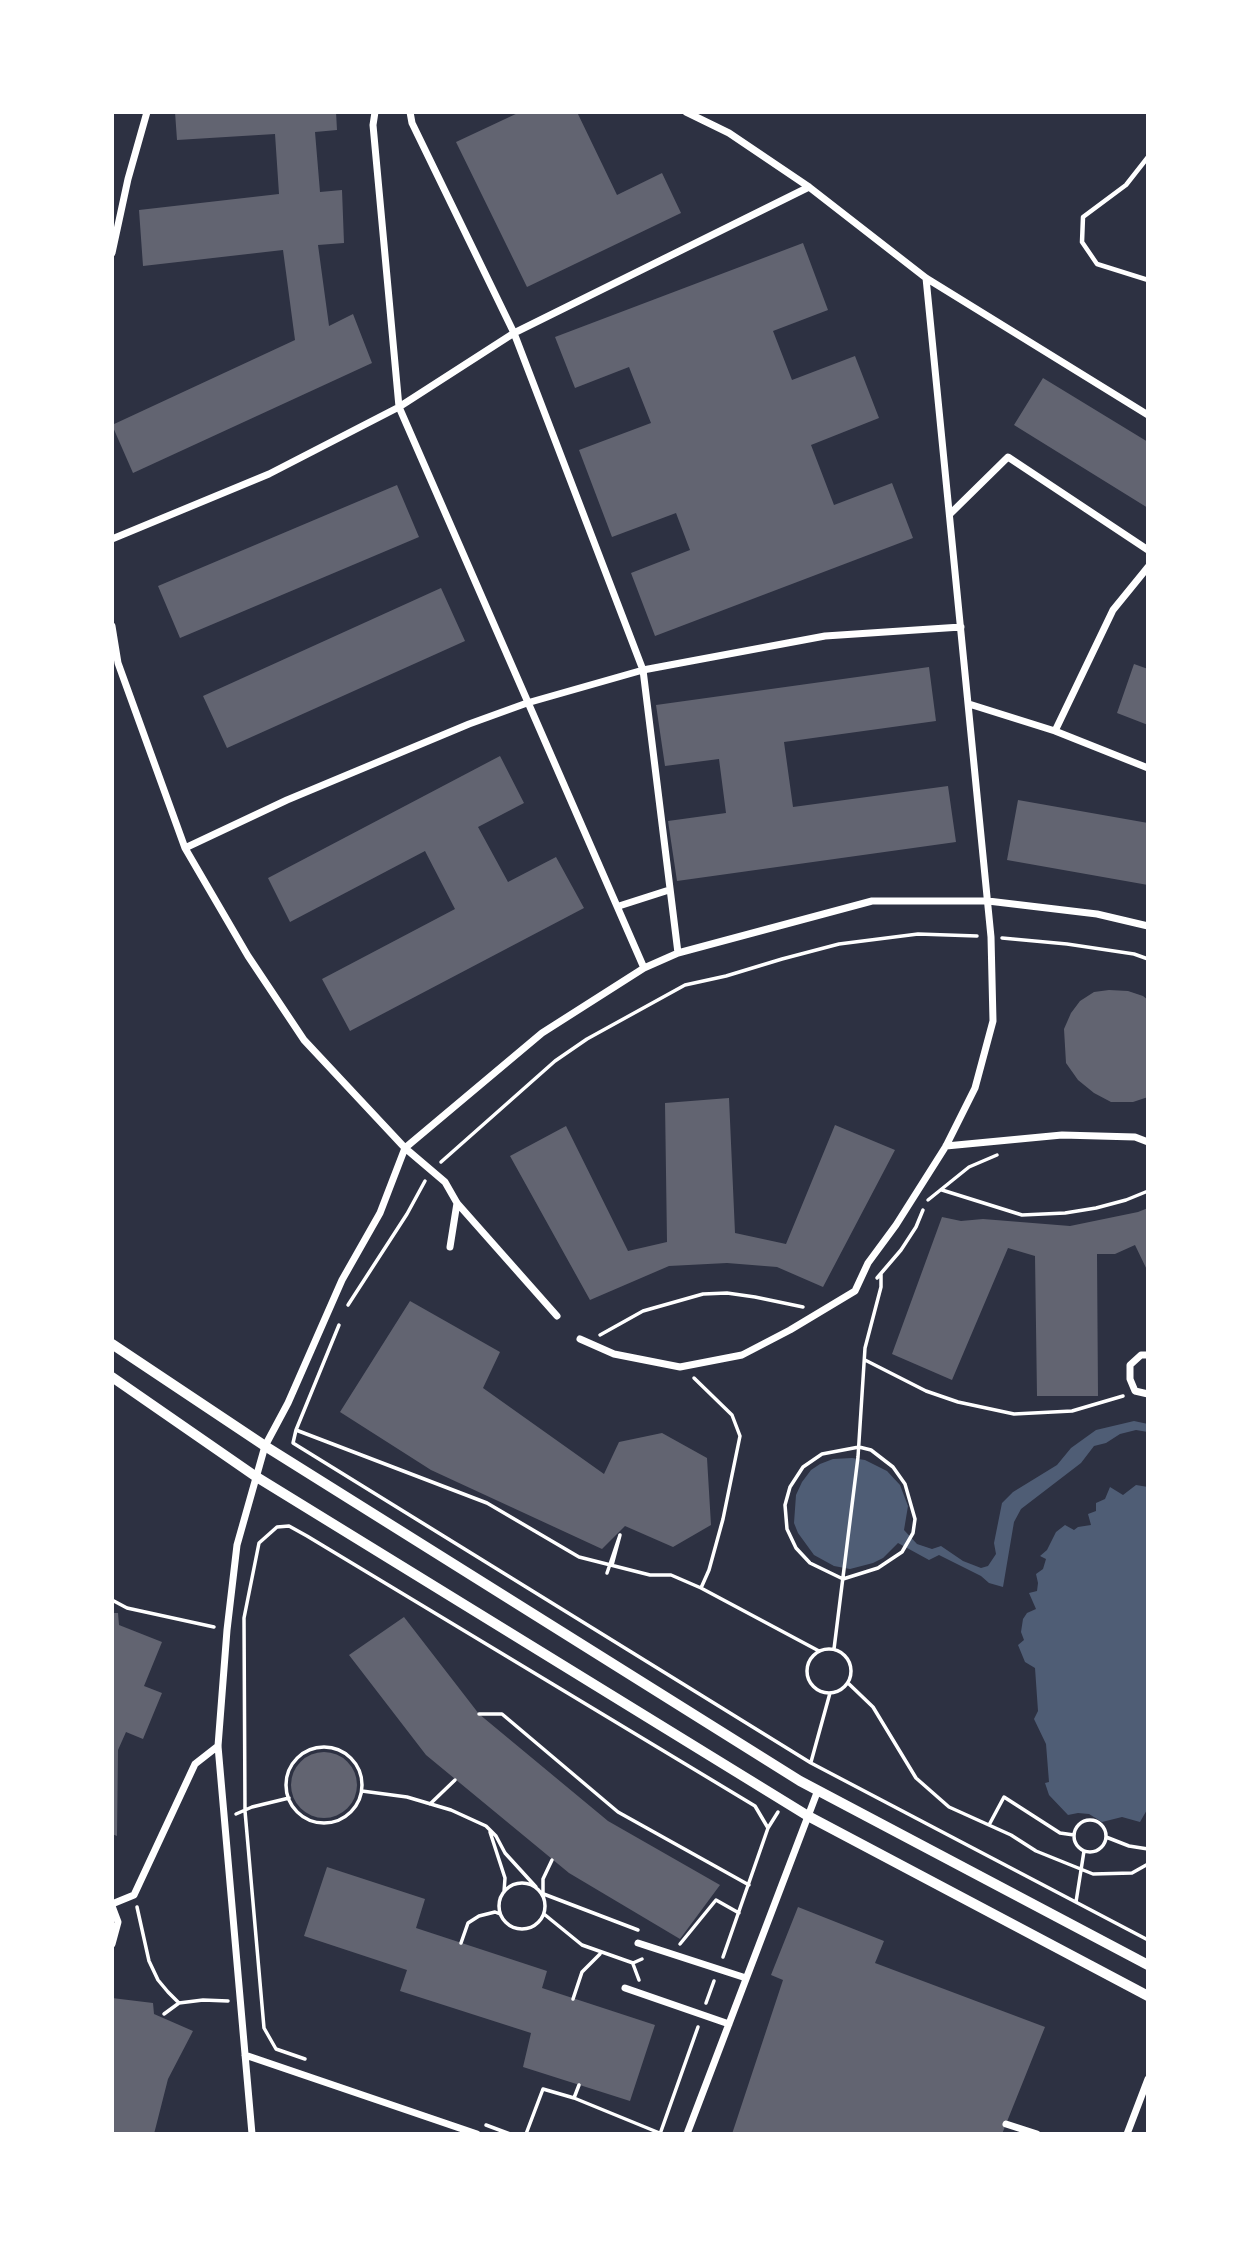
<!DOCTYPE html>
<style>
body{margin:0}
#map{position:relative;width:1260px;height:2246px;overflow:hidden;background:#2d3142;font-family:Arial,sans-serif}
canvas{display:block}
.frame{position:absolute;inset:0;border:114px solid #fff;pointer-events:none}
</style>
<div id="map">
<canvas width="1260" height="2246"></canvas>
<div class="frame"></div>
</div>
<script>
const g = document.querySelector('canvas').getContext('2d');
g.lineJoin = 'round';
function paint(path, color) { g.fillStyle = color; g.fill(path, 'evenodd'); }
const toPath = rows => new Path2D(rows.map(r => 'M' + r).join(''));
function strokePath(path, color, width, dash) { g.strokeStyle = color; g.lineWidth = width; g.lineCap = dash ? 'butt' : 'round'; g.setLineDash(dash || []); g.stroke(path); }
paint(toPath([
 [1134,1421,1148,1424,1148,1432,1136,1430,1120,1434,1106,1443,1094,1446,1081,1463,1021,1509,1014,1522,1003,1587,989,1583,981,1576,939,1555,929,1560,898,1543,883,1558,873,1563,850,1569,834,1566,814,1555,798,1533,794,1523,796,1495,802,1482,811,1470,820,1464,833,1459,852,1458,865,1460,887,1471,900,1485,908,1506,904,1530,917,1544,932,1549,941,1546,963,1561,981,1568,988,1566,996,1554,994,1543,1002,1503,1013,1492,1057,1465,1071,1448,1096,1430],
 [1136,1485,1148,1487,1148,1808,1140,1822,1122,1817,1102,1822,1089,1814,1078,1813,1068,1815,1049,1795,1045,1783,1049,1782,1046,1744,1034,1719,1038,1711,1035,1668,1025,1662,1018,1645,1024,1640,1021,1632,1023,1619,1027,1613,1036,1609,1029,1593,1037,1591,1038,1583,1036,1574,1043,1569,1046,1559,1040,1556,1047,1550,1056,1532,1065,1525,1074,1530,1078,1527,1091,1525,1088,1514,1096,1511,1096,1503,1105,1499,1110,1487,1123,1495]
]), '#4f5d75');
paint(toPath([
 [175,112,336,112,337,130,315,132,320,192,342,190,344,243,318,245,329,326,353,314,372,363,133,473,112,425,295,340,283,250,143,266,139,210,279,194,275,134,177,140],
 [520,112,577,112,617,195,662,173,681,213,527,287,456,142],
 [803,243,828,310,773,331,792,380,855,356,879,418,811,445,834,505,892,483,913,538,655,636,631,573,690,550,676,513,612,537,579,450,651,423,629,367,575,388,555,337],
 [1043,378,1148,442,1148,508,1014,425],
 [397,485,419,537,180,638,158,586],
 [441,588,465,641,227,748,203,696],
 [1134,664,1148,669,1148,725,1117,713],
 [929,667,936,721,784,742,793,807,948,786,956,842,677,881,668,821,726,813,719,759,665,766,656,705],
 [500,756,524,803,478,827,508,882,556,857,584,908,350,1031,322,979,455,909,425,851,290,922,268,878],
 [1018,800,1148,823,1148,885,1007,860],
 [1109,990,1128,991,1143,996,1148,1000,1148,1097,1133,1102,1111,1102,1094,1093,1078,1080,1066,1063,1064,1029,1071,1013,1080,1001,1094,992],
 [729,1098,735,1233,786,1244,835,1125,895,1150,823,1287,777,1267,727,1263,669,1266,590,1300,510,1156,566,1126,628,1251,667,1242,665,1103],
 [1148,1208,1148,1272,1135,1245,1115,1254,1097,1254,1098,1396,1037,1396,1035,1256,1008,1248,952,1380,892,1354,942,1217,961,1221,983,1219,1070,1226,1138,1212],
 [410,1301,500,1352,483,1388,604,1474,619,1442,662,1433,707,1458,711,1525,673,1547,625,1526,602,1549,431,1470,340,1412],
 [112,1613,118,1613,119,1625,162,1642,144,1686,162,1693,143,1739,126,1732,118,1750,117,1836,112,1834],
 [404,1617,479,1714,608,1821,720,1885,680,1939,569,1873,426,1755,349,1655],
 '291 1785a33 33 0 1 1 66 0a33 33 0 1 1-66 0Z',
 [327,1867,425,1899,416,1928,547,1971,542,1988,655,2025,630,2101,523,2067,531,2033,400,1991,407,1970,304,1936],
 [798,1907,884,1941,875,1963,1045,2027,1002,2134,732,2134,783,1980,771,1975],
 [112,1998,153,2003,154,2014,193,2031,168,2079,154,2134,112,2134]
]), '#626471');
strokePath(toPath([
 [1002,938,1067,944,1134,954,1148,959],
 [441,1162,555,1061,587,1039,685,985,726,976,782,959,839,944,918,934,977,936],
 [942,1190,1022,1215,1065,1213,1096,1208,1126,1200,1148,1191],
 [928,1200,969,1167,997,1155],
 [877,1278,901,1250,916,1227,923,1210],
 [348,1305,407,1214,425,1181],
 [600,1335,643,1311,703,1294,727,1293,755,1297,803,1307],
 [865,1360,926,1391,958,1402,1014,1414,1072,1411,1123,1396],
 [694,1378,732,1415,740,1436,723,1519,709,1570,701,1588],
 [296,1430,339,1325],
 [859,1447,871,1450,893,1467,905,1484,915,1519,913,1533,902,1552,878,1568,843,1579,810,1563,796,1548,787,1529,785,1505,790,1487,803,1467,822,1454,859,1447],
 [607,1573,620,1535,612,1565],
 [112,1600,127,1608,214,1627],
 [834,1649,858,1457,865,1348,881,1287,881,1274],
 '807 1671a22 22 0 1 1 44 0a22 22 0 1 1-44 0Z',
 [819,1651,701,1588,671,1575,650,1575,579,1557,487,1503,296,1430,293,1443,811,1763,1148,1940],
 [848,1683,873,1707,916,1778,949,1807,1011,1835,1036,1851,1093,1874,1132,1873,1148,1864],
 [479,1714,502,1714,618,1812,749,1885],
 '286 1785a38 38 0 1 1 76 0a38 38 0 1 1-76 0Z',
 [811,1762,830,1693],
 [362,1791,407,1797,451,1810,486,1826,496,1836,505,1853,536,1887],
 [430,1804,455,1780],
 [236,1814,252,1807,289,1798],
 '1074 1836a16 16 0 1 1 32 0a16 16 0 1 1-32 0Z',
 [989,1825,1004,1797,1060,1833,1074,1835],
 [768,1828,778,1812],
 [490,1832,505,1878,504,1892],
 [1106,1837,1129,1846,1148,1849],
 '499 1906a23 23 0 1 1 46 0a23 23 0 1 1-46 0Z',
 [541,1893,638,1930],
 [543,1895,543,1879,552,1860],
 [1076,1902,1084,1851],
 [137,1907,149,1961,158,1980,168,1992,179,2003,203,2000,228,2001],
 [544,1914,582,1945,633,1963,642,1959],
 [461,1943,468,1923,479,1916,495,1912,500,1914],
 [680,1944,716,1900,739,1913],
 [633,1964,639,1980],
 [573,1999,582,1972,600,1954],
 [706,2003,714,1981],
 [164,2014,179,2003],
 [305,2059,276,2049,264,2028,245,1811,244,1618,259,1543,277,1527,289,1526,307,1536,755,1806,768,1828,723,1957],
 [579,2085,574,2098,662,2134],
 [486,2125,510,2134],
 [526,2134,543,2089,574,2098],
 [660,2134,698,2027]
]), '#fff', 3.5);
strokePath(toPath([
 [1148,157,1126,185,1083,217,1082,242,1097,264,1148,280]
]), '#fff', 4.5);
strokePath(toPath([
 [375,112,373,125,399,407,644,968],
 [410,112,412,123,514,333,643,670,678,953],
 [686,112,729,133,809,187,926,278,1148,415],
 [112,253,128,179,147,112],
 [950,514,1008,457,1148,550],
 [112,539,269,474,399,407,514,333,809,187],
 [112,626,118,663,185,848,248,956,304,1040,405,1148,445,1182,457,1203,557,1316],
 [969,704,1055,731,1113,610,1148,567],
 [1055,731,1148,768],
 [185,848,287,800,469,724,527,703,643,670,825,636,961,627],
 [619,906,669,890],
 [946,1146,1062,1135,1135,1137,1148,1142],
 [450,1247,457,1203],
 [580,1339,614,1354,680,1367,742,1355,790,1330,855,1291,868,1263,896,1225,946,1146,975,1088,993,1021,991,937,926,278],
 [1148,1355,1141,1355,1130,1365,1130,1379,1135,1391,1148,1394],
 [112,1904,134,1895,195,1764,218,1746],
 [112,1906,118,1922,112,1944],
 [638,1943,746,1978],
 [625,1988,729,2024],
 [245,2055,477,2134],
 [1006,2124,1037,2134],
 [252,2134,218,1746,227,1630,237,1545,265,1446,288,1403,342,1280,380,1213,405,1148,542,1033,644,968,678,953,872,901,988,901,1097,914,1148,926],
 [687,2134,818,1790],
 [1127,2134,1148,2079]
]), '#fff', 7);
strokePath(toPath([
 [112,1344,265,1446,800,1781,1148,1965],
 [112,1377,255,1476,808,1816,1148,1996]
]), '#fff', 10);
</script>
